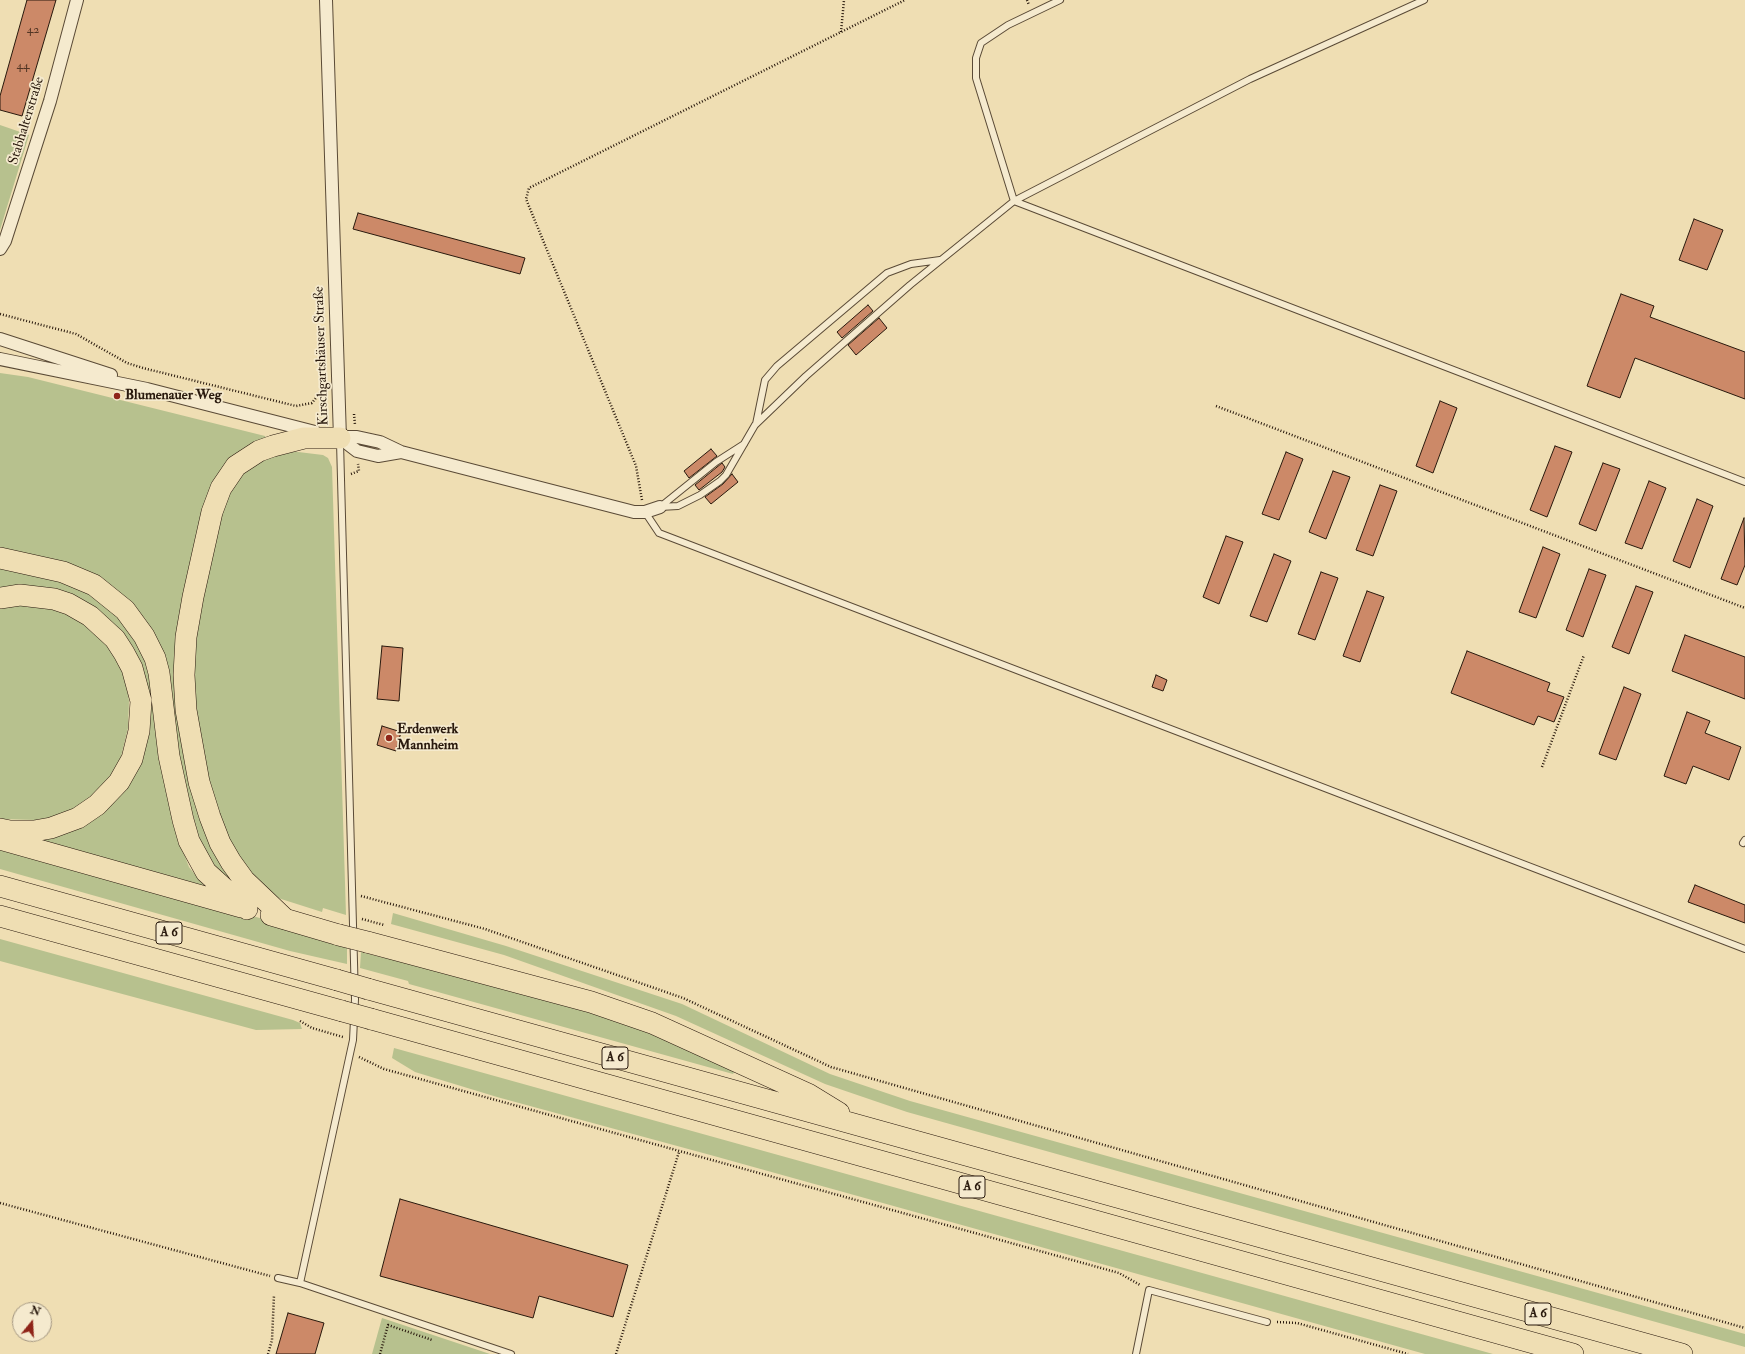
<!DOCTYPE html>
<meta charset="utf-8">
<style>
body{margin:0}
#map{position:relative;width:1745px;height:1354px;overflow:hidden;background:#efdeb3;font-family:"IM FELL Double Pica",serif}
canvas{display:block}
.north{position:absolute;left:12px;top:1302px;width:40px;height:40px;box-sizing:border-box;background:#f5eace;border:1px solid #a39681;border-radius:50%;rotate:18deg;font-size:11px;font-weight:700;line-height:16px;text-align:center;color:#29190d}
.north::after{content:'';display:block;margin:auto;width:14px;height:18px;background:#8f2418;clip-path:polygon(50% 0,100% 100%,50% 72%,0 100%)}
</style>
<div id="map">
<canvas width="1745" height="1354"></canvas>
<div class="north">N</div>
</div>
<script>
const g = document.querySelector('canvas').getContext('2d');
g.lineJoin = 'round';
function paint(path, color) { g.fillStyle = color; g.fill(path, 'evenodd'); }
const toPath = rows => new Path2D(rows.map(r => 'M' + r).join(''));
function strokePath(path, color, width, dash) { g.strokeStyle = color; g.lineWidth = width; g.lineCap = dash ? 'butt' : 'round'; g.setLineDash(dash || []); g.stroke(path); }
function drawText(font, color, halo, rows, align = 'center') {
  g.font = font + ' "IM FELL Double Pica",serif'; g.lineWidth = 3.5; g.setLineDash([]); g.textBaseline = 'middle'; g.strokeStyle = halo; g.fillStyle = color; for (const [text, x, y, turn = 0] of rows) {
    g.save(); g.translate(x, y); g.rotate((+turn || 0) * Math.PI / 180); g.textAlign = isNaN(turn) ? turn : align; if (halo) g.strokeText(text, 0, 0); g.fillText(text, 0, 0); g.restore();
  }
}
paint(toPath([
 [0,125,29,135,0,230],
 [0,373,28,377,265,436,266,438,238,457,179,645,229,875,228,878,214,869,195,836,141,616,0,549],
 [290,451,323,455,328,458,332,467,346,915,323,908,322,912,278,898,266,889,231,852,197,740,191,656,221,505,243,470,281,452],
 [0,567,64,582,98,599,122,620,138,642,151,672,180,843,189,867,205,887,32,839,62,832,143,746,113,627,0,588],
 [0,602,67,609,116,651,125,674,129,701,128,728,121,757,107,785,61,818,35,820,0,819],
 [0,846,321,935,347,947,347,964,290,951,0,869],
 [393,913,506,946,682,1004,830,1074,910,1101,1745,1334,1745,1347,907,1112,825,1084,676,1016,504,955,391,924],
 [0,939,293,1020,300,1023,302,1029,256,1030,0,961],
 [361,952,384,958,386,953,484,980,669,1037,735,1071,733,1074,409,984,408,981,360,968],
 [394,1048,674,1126,1493,1354,1425,1354,714,1156,497,1097,415,1072,392,1058],
 [382,1318,490,1354,372,1354]
]), '#b7c18e');
const building = toPath([
 [27,0,56,0,22,116,0,110,0,96,27,0],
 [358,213,525,258,520,274,353,229,358,213],
 [1694,219,1723,230,1707,270,1679,260,1694,219],
 [1621,294,1654,306,1650,317,1745,352,1745,399,1635,358,1620,398,1587,386,1621,294],
 [868,305,873,311,842,338,837,332,868,305],
 [879,318,887,328,856,355,848,345,879,318],
 [1440,401,1457,408,1433,473,1416,466,1440,401],
 [1555,446,1572,452,1547,517,1530,510,1555,446],
 [711,449,717,456,689,478,684,471,711,449],
 [1286,452,1303,459,1279,520,1262,514,1286,452],
 [722,463,725,467,722,472,699,490,695,485,722,463],
 [1603,463,1620,469,1596,531,1579,524,1603,463],
 [1333,471,1350,477,1326,539,1309,532,1333,471],
 [732,474,738,482,711,504,705,497,723,484,732,474],
 [1649,481,1666,488,1642,549,1625,543,1649,481],
 [1380,485,1397,491,1373,556,1356,550,1380,485],
 [1697,499,1713,506,1690,568,1673,561,1697,499],
 [1744,518,1745,565,1737,585,1721,579,1744,518],
 [1226,536,1243,542,1219,604,1203,597,1226,536],
 [1543,547,1560,554,1536,618,1519,612,1543,547],
 [1274,554,1291,561,1267,622,1250,616,1274,554],
 [1589,569,1606,575,1583,637,1566,630,1589,569],
 [1321,572,1338,578,1315,640,1298,634,1321,572],
 [1636,586,1653,592,1629,654,1612,647,1636,586],
 [1367,591,1384,597,1360,662,1343,656,1367,591],
 [1685,635,1745,657,1745,699,1672,671,1685,635],
 [382,646,403,648,399,701,377,699,382,646],
 [1467,651,1550,683,1547,691,1564,697,1554,722,1538,716,1534,725,1451,693,1467,651],
 [1156,675,1167,680,1163,691,1152,687,1156,675],
 [1624,687,1641,694,1616,760,1599,754,1624,687],
 [1687,712,1710,721,1705,733,1741,747,1729,780,1693,766,1686,784,1664,776,1687,712],
 [382,726,401,732,396,751,377,745,382,726],
 [1695,885,1745,905,1745,923,1688,902,1695,885],
 [400,1199,628,1265,613,1317,539,1296,533,1318,380,1276,400,1199],
 [288,1313,324,1323,315,1354,276,1354,288,1313]
]);
paint(building, '#cc8968');
strokePath(building, '#29190d', 1);
const service = toPath([
 [1060,0,1008,25,981,43,976,58,976,78,1014,201,1745,482],
 [756,424,765,380,777,366,887,273,911,264,940,260],
 [660,507,678,506,700,495,720,481,726,475,755,425,806,376,910,285,1014,201,1250,79,1424,0],
 [660,507,716,462,744,444],
 [645,512,659,533,1745,949],
 [1743,843,1745,840],
 [278,1278,300,1283,511,1354],
 [300,1283,353,1040,355,999,340,442],
 [1136,1354,1149,1290,1267,1322]
]);
const minor = toPath([
 [326,0,340,438],
 [0,249,5,241,50,101,77,0],
 [0,339,111,375],
 [0,359,147,389,315,432],
 [335,437,357,437,380,442,401,452,634,512,645,512,660,507],
 [340,438,357,451,378,456,401,452]
]);
const motorway = toPath([
 [0,558,63,572,94,585,125,610,144,636,155,658,159,673,169,756,183,820,189,841,206,872,247,909],
 [0,598,20,595,54,599,69,604,90,616,115,639,124,653,132,668,141,701,139,731,132,759,119,782,97,805,78,818,51,828,34,831,10,831,0,829],
 [0,839,241,907],
 [0,886,337,980],
 [271,915,339,935],
 [0,916,342,1011],
 [285,919,244,880,231,862,220,843,210,817,199,782,186,710,184,675,186,637,193,597,212,512,221,488,236,466,259,451,273,446,304,438,340,438],
 [367,942,591,1002,652,1023,808,1094,839,1113],
 [368,989,1682,1354],
 [371,1019,1573,1354]
]);
strokePath(service, '#5a4a36', 8);
strokePath(minor, '#5a4a36', 14);
strokePath(motorway, '#29190d', 22);
strokePath(toPath([
 [1027,0,1029,5],
 [841,32,844,0],
 [0,314,76,334,127,363,143,368,296,406,312,403,321,391,325,391],
 [1216,406,1745,608],
 [354,414,355,425],
 [351,474,359,471,358,464],
 [642,500,636,466,526,199,529,188,905,0],
 [1542,767,1584,655],
 [361,896,485,929,683,998,831,1067,1745,1328],
 [362,919,384,925],
 [300,1021,312,1028,343,1037],
 [359,1057,384,1069,1119,1273,1140,1285],
 [0,1203,270,1276],
 [1277,1322,1297,1323,1408,1354],
 [268,1354,272,1340,274,1295],
 [380,1354,388,1325,432,1340],
 [616,1354,679,1152]
]), '#29190d', 2.5, [1, 2]);
strokePath(service, '#f5eace', 6);
strokePath(minor, '#f5eace', 12);
strokePath(motorway, '#efdeb3', 21);
const motorwayBridge = toPath([
 [339,935,367,942],
 [337,980,368,989],
 [342,1011,371,1019]
]);
strokePath(motorwayBridge, '#29190d', 22, []);
strokePath(motorwayBridge, '#efdeb3', 21);
for (const [x, y, r, color] of [
 [117,396,4,"#8f2418"],
 [389,738,4,"#8f2418"]
]) { const dot = new Path2D(); dot.arc(x, y, r, 0, 2 * Math.PI); g.fillStyle = color; g.fill(dot); strokePath(dot, '#f5eace', 1.5); }
drawText('12px', '#523524', null, [
 ["42",33,30],
 ["44",23,66]
]);
for (const [x, y, w] of [
 [169,933,26],
 [615,1058,26],
 [972,1187,26],
 [1538,1314,26]
]) { const box = new Path2D(); box.roundRect(x - w / 2, y - 11, w, 22, 3); g.fillStyle = '#f5eace'; g.fill(box); strokePath(box, '#29190d', 1); }
drawText('bold 13px', '#29190d', null, [
 ["A 6",169,933],
 ["A 6",615,1058],
 ["A 6",972,1187],
 ["A 6",1538,1314]
]);
drawText('14px', '#29190d', '#f5eace', [
 ["Stabhalterstraße",27,121,-73],
 ["Kirschgartshäuser Straße",322,356,-92]
]);
drawText('bold 14px', '#29190d', '#f5eace', [
 ["Blumenauer Weg",125,396],
 ["Erdenwerk",397,730],
 ["Mannheim",397,746]
], 'left');
</script>
